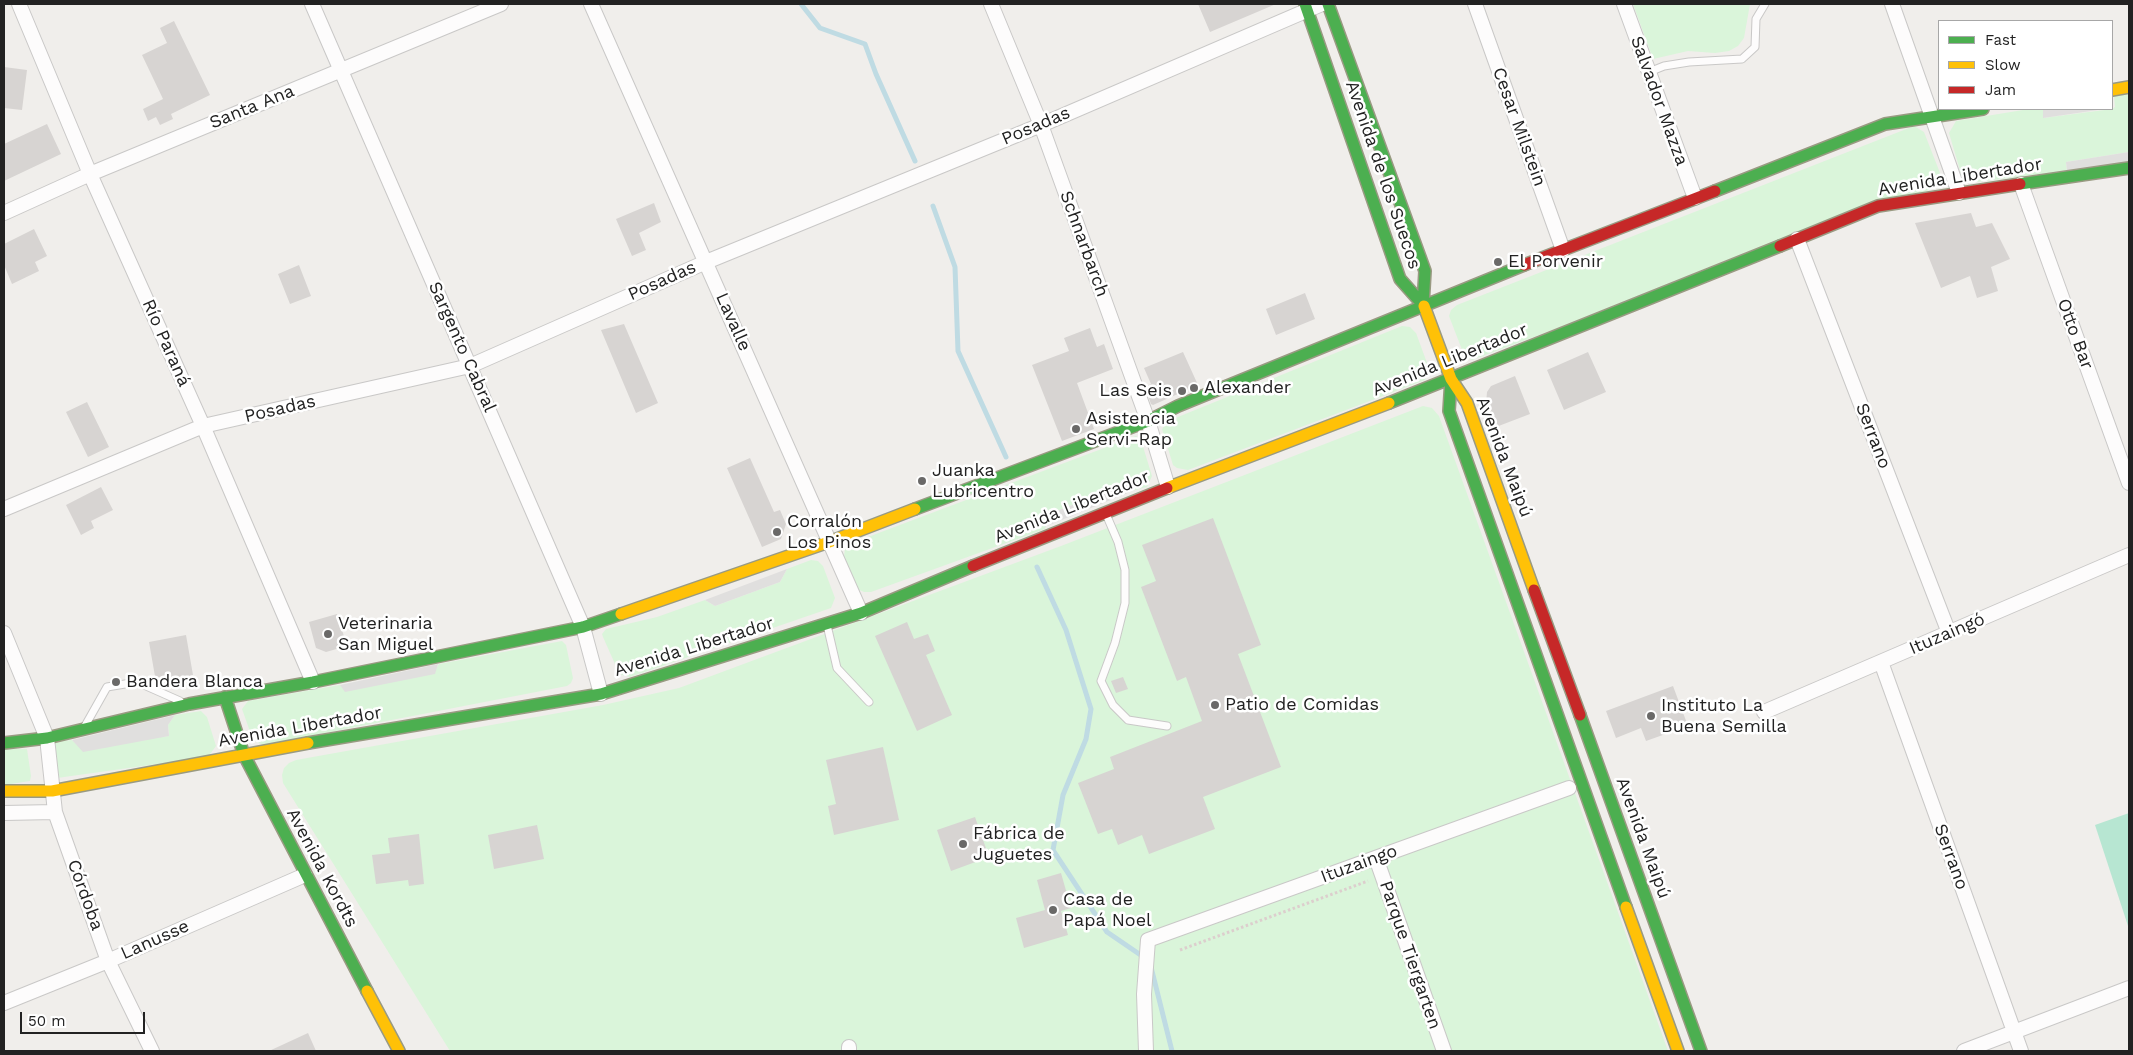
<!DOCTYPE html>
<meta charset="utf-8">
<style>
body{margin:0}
#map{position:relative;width:2133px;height:1055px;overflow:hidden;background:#f0eeeb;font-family:"Work Sans",sans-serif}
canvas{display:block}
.frame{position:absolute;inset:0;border:5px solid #222;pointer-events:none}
.legend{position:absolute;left:1938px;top:20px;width:175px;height:90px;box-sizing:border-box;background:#fff;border:1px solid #a7a7a7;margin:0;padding:6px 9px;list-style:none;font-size:15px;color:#222}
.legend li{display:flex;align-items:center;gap:10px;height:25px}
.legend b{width:25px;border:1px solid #a7a7a7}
.scale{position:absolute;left:20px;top:1012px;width:125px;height:22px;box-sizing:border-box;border:2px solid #222;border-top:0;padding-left:6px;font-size:15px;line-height:18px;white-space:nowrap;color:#222;-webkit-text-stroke:4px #fff;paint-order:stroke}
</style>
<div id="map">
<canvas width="2133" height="1055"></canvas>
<div class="frame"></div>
<ul class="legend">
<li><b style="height:6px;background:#4caf50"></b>Fast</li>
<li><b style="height:6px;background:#ffc107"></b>Slow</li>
<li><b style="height:6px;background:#c62828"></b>Jam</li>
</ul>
<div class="scale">50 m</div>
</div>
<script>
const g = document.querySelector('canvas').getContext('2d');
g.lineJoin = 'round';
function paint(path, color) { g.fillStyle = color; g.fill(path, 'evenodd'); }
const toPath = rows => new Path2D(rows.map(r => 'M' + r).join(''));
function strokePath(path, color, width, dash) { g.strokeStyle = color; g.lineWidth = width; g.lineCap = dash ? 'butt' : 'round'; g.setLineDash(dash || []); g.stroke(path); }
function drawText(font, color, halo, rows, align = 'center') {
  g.font = font + ' "Work Sans",sans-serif'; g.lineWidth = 5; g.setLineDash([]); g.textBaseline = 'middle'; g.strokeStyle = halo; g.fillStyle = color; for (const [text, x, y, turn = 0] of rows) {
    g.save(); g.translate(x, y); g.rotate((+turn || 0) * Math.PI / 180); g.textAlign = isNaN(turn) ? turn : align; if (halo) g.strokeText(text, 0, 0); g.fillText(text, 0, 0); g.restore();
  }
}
paint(toPath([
 [1633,4,1750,4,1744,38,1738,46,1729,51,1715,53,1688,51,1653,59],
 [2129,94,2129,152,2066,162,2067,171,1968,183,1962,177,1949,133,1956,121,2029,109,2043,109,2043,118,2112,109,2115,107,2114,96],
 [1914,126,1924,132,1942,178,1937,187,1472,360,1464,355,1449,316,1451,310,1457,305],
 [1402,326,1410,327,1416,333,1430,371,1425,380,1188,470,1177,468,1173,465,1162,429,1168,421],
 [1423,406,1432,408,1439,416,1668,1051,450,1051,283,783,282,775,284,768,289,763,296,760,603,705,679,688,1061,546],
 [1136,436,1141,440,1152,476,1147,487,1135,490,1126,484,1049,514,1045,529,871,592,864,592,857,589,844,557,845,548,852,543],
 [811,560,818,561,823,566,835,598,831,608,630,677,622,675,619,673,603,637,602,634,606,629,657,617,705,600,715,606,780,582,787,569],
 [562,641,566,645,573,678,571,683,567,686,263,745,253,740,242,709,248,701,340,685,342,687,437,667,439,664],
 [201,711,207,717,216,746,208,757,57,778,52,742,72,740,80,747,169,736,168,725,175,715],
 [4,748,27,749,31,776,30,781,4,785]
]), '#daf5da');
paint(toPath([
 [2129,813,2129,929,2095,825]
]), '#b7e6d2');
paint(toPath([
 [2043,109,2105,109,2043,118],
 [2129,152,2129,162,2067,171,2066,162],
 [1127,484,1135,490,1047,526,1049,514],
 [787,569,780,582,715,606,705,600],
 [438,664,435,674,345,692,340,685],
 [175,715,168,725,169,736,83,752,72,740]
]), '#e0dfde');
strokePath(toPath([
 [801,4,820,28,865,44,876,74,915,161],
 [933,206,955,267,958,351,1006,457],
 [1037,567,1066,630,1091,709,1086,739,1063,795,1053,850,1107,932,1145,958],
 [1151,967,1172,1051]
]), '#bfdbe3', 5);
paint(toPath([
 [1198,4,1276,4,1210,32],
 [174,21,210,95,171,114,173,119,160,125,156,117,148,121,143,109,163,99,142,55,167,43,160,28],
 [4,67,27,70,22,110,4,108],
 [47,124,61,154,4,181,4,144],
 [654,203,661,222,639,233,646,250,632,256,616,219],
 [1971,213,1976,227,1992,223,2010,259,1991,267,1998,291,1977,298,1970,276,1941,288,1915,223],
 [34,229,47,256,35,262,39,271,12,284,4,265,4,244],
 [299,265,311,296,290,304,278,274],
 [1305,293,1315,319,1276,335,1266,309],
 [624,324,658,403,636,413,601,330],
 [1090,328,1097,347,1104,344,1113,369,1077,383,1094,429,1062,441,1032,365,1069,351,1064,338],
 [1183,352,1198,385,1153,405,1151,404,1145,387,1151,384,1144,368],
 [1588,352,1606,392,1564,410,1547,370],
 [1515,376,1530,414,1496,427,1486,404,1487,392,1491,386],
 [87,402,109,447,88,457,66,412],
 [750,458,774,512,780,510,786,524,781,539,762,547,727,468],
 [101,487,113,510,91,521,94,528,81,535,66,505],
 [1213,518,1261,645,1238,654,1281,767,1203,797,1215,829,1149,854,1142,835,1118,845,1112,829,1098,834,1078,783,1114,769,1110,757,1202,721,1186,677,1177,681,1141,587,1156,581,1142,545],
 [337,614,347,646,326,652,316,648,309,622],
 [907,622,914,639,928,634,935,651,926,655,952,715,917,731,875,636],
 [186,635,193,675,156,682,149,642],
 [1123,677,1128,689,1116,693,1111,681],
 [1673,686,1688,726,1646,741,1641,728,1616,738,1606,711],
 [883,747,899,820,834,835,828,806,836,804,826,760],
 [975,817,989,857,951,871,937,830],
 [537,825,544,859,494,869,488,835],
 [419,834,424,884,409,886,408,880,376,884,372,855,390,853,388,838],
 [1061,873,1071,908,1061,911,1068,935,1024,948,1016,918,1045,910,1037,880],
 [308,1033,316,1051,269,1051]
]), '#d7d4d2');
const lane = toPath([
 [1649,72,1664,66,1689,62,1742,59,1755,47,1756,19,1765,4],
 [1106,514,1118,542,1125,570,1125,603,1115,643,1101,681,1113,705,1128,720,1167,726],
 [827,625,837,668,869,702],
 [85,726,107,687,137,682,180,701]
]);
const street = toPath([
 [19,4,90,174,203,426,313,682],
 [312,4,583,627,601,694],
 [591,4,861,613],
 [991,4,1041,125,1148,421,1168,487],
 [1475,4,1563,250],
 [1624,4,1695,198],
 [1892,4,1959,193],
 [2021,184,2129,483],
 [4,213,90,174,501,4],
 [1797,239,1949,633],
 [4,509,203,426,470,366,706,262,1041,125,1322,4],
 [4,633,47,738,55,812,108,961,152,1051],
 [1881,662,2021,1051],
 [1764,712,2129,555],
 [4,813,55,812],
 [1376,858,1444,1051],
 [4,1003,108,961,305,875],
 [849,1047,849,1051],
 [1146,1051,1144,994,1148,940,1569,788],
 [1964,1051,2129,988]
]);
const fast = toPath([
 [1305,4,1400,279,1424,306],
 [1328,4,1425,271,1423,305],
 [2020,184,2129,168],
 [1715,191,1885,124,1983,109],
 [1451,379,1449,411,1626,907],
 [1389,403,1780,246],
 [915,509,1148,421,1178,406,1524,265],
 [225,697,244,755,367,991],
 [1580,715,1701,1051],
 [4,743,47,738,189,704,313,682,583,627,621,614],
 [308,743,601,694,861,613,973,566]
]);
const slow = toPath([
 [2112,90,2129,87],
 [1424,306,1451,379,1467,403,1534,590],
 [1167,488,1389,403],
 [621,614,829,542,915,509],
 [4,791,52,791,308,743],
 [1626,907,1678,1051],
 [367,991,399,1051]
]);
const jam = toPath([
 [1780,246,1878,206,2020,184],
 [1524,265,1715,191],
 [973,566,1167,488],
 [1534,590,1580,715]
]);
strokePath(lane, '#c9c8c7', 9);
strokePath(street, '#c9c8c7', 16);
strokePath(fast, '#999a82', 14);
strokePath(slow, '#999a82', 14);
strokePath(jam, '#999a82', 14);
strokePath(toPath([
 [1180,950,1368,881]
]), '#dccecd', 3, [2.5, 2.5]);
strokePath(lane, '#fdfcfc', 7);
strokePath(street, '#fdfcfc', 14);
strokePath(fast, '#4caf50', 11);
strokePath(slow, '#ffc107', 11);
strokePath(jam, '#c62828', 11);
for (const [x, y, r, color] of [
 [1498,262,5,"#6a6968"],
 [1194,388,5,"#6a6968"],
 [1182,391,5,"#6a6968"],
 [1076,429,5,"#6a6968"],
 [922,481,5,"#6a6968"],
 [777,532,5,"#6a6968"],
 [328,634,5,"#6a6968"],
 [116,682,5,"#6a6968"],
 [1215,705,5,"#6a6968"],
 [1651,716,5,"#6a6968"],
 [963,844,5,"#6a6968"],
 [1053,910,5,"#6a6968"]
]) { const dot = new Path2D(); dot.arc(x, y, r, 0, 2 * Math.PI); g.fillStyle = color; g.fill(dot); strokePath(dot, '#fff', 2); }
drawText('18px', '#222', '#fff', [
 ["Salvador Mazza",1659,101,70],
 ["Santa Ana",252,107,-22],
 ["Posadas",1036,126,-23],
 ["Cesar Milstein",1519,127,70],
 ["Avenida de los Suecos",1383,175,71],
 ["Avenida Libertador",1960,177,-9],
 ["Schnarbarch",1084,244,70],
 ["Posadas",662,281,-24],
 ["Lavalle",733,322,66],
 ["Otto Bar",2075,334,70],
 ["Río Paraná",166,343,66],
 ["Sargento Cabral",462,347,66],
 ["Avenida Libertador",1450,360,-22],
 ["Posadas",280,409,-13],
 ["Serrano",1873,436,69],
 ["Avenida Maipú",1504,457,69],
 ["Avenida Libertador",1072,507,-22],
 ["Ituzaingó",1947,634,-23],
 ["Avenida Libertador",694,647,-17],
 ["Avenida Libertador",300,727,-10],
 ["Avenida Maipú",1643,838,70],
 ["Serrano",1951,857,70],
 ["Ituzaingo",1359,864,-20],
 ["Avenida Kordts",322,868,62],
 ["Córdoba",85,895,70],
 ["Lanusse",155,940,-24],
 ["Parque Tiergarten",1410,955,71]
]);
drawText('18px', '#222', '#fff', [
 ["El Porvenir",1508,262],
 ["Alexander",1204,388],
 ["Las Seis",1172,391,"right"],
 ["Asistencia",1086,419],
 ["Servi-Rap",1086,440],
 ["Juanka",932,471],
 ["Lubricentro",932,492],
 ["Corralón",787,522],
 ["Los Pinos",787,543],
 ["Veterinaria",338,624],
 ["San Miguel",338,645],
 ["Bandera Blanca",126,682],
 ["Patio de Comidas",1225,705],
 ["Instituto La",1661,706],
 ["Buena Semilla",1661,727],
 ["Fábrica de",973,834],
 ["Juguetes",973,855],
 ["Casa de",1063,900],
 ["Papá Noel",1063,921]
], 'left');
</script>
